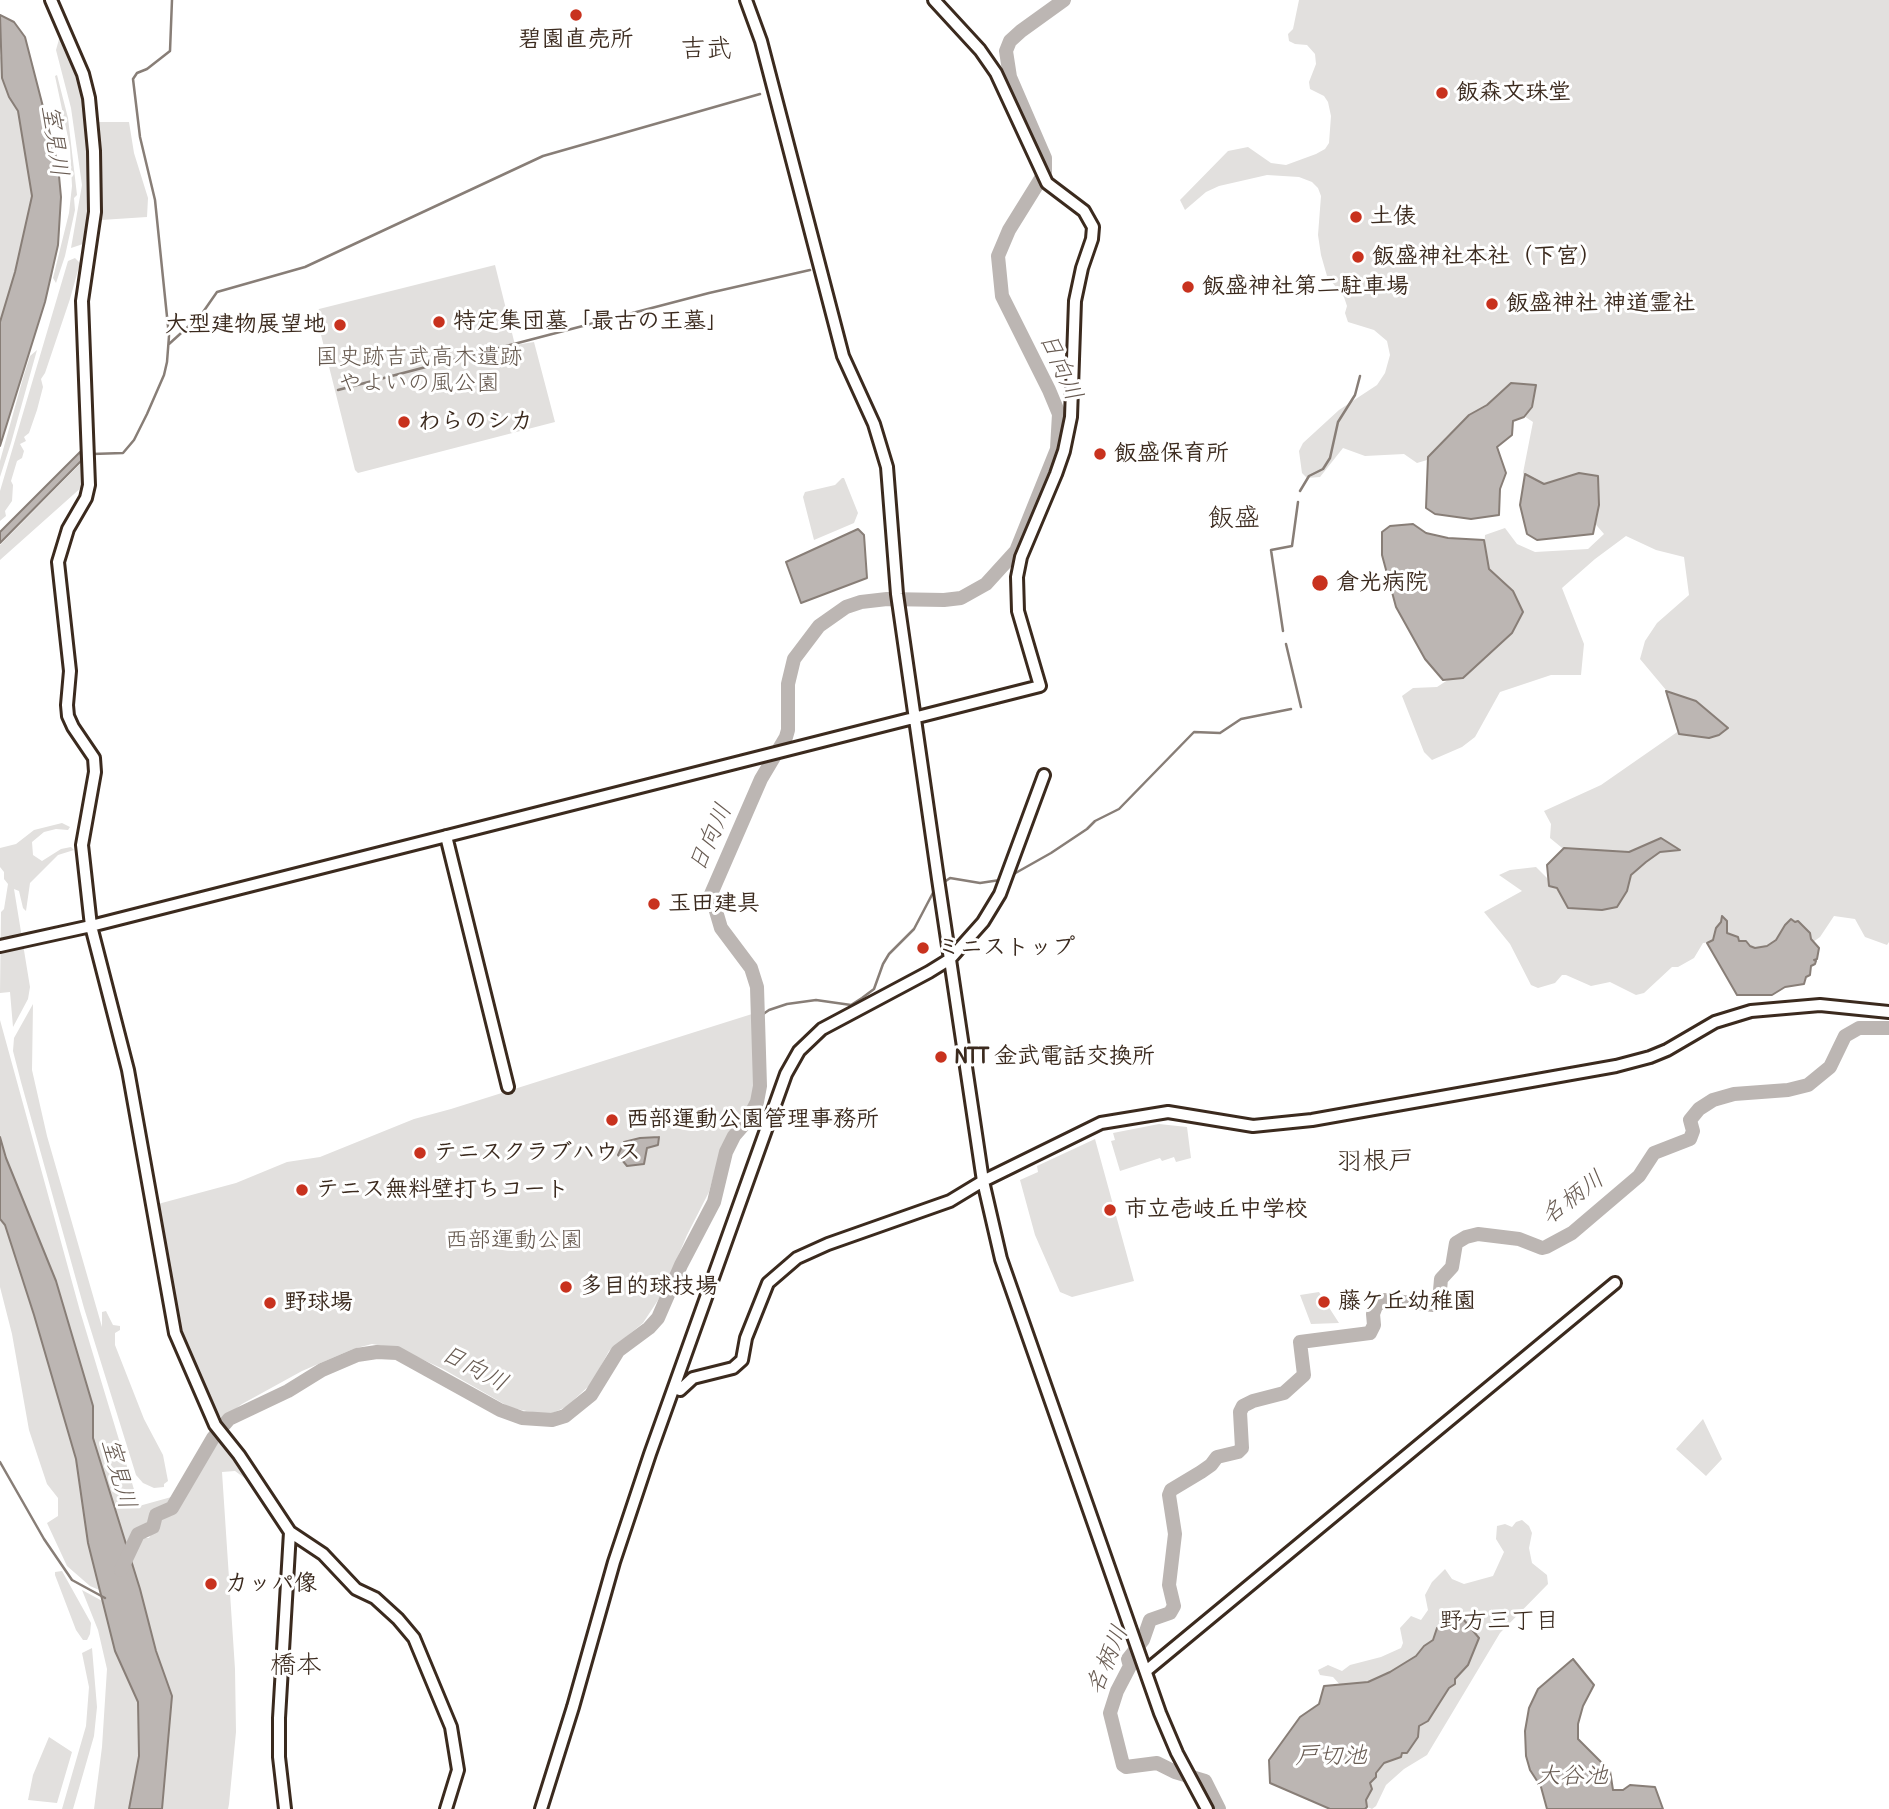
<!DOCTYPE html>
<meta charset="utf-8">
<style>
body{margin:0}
canvas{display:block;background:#fff}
</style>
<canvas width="1889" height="1809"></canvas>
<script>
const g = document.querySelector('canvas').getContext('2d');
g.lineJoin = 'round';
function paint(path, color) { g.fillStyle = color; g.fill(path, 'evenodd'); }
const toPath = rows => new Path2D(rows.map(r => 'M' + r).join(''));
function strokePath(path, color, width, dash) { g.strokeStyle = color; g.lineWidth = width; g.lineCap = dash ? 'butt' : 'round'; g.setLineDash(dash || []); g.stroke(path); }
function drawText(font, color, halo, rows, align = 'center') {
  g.font = font + ' "Patrick Hand","Klee One",sans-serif'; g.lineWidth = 6; g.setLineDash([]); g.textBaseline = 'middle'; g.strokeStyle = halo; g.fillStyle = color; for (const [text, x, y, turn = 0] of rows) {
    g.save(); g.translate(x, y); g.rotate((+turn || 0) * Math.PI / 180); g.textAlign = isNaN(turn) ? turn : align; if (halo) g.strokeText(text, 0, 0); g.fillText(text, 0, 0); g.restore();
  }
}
paint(toPath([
 [1299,0,1889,0,1889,942,1887,945,1865,937,1855,919,1834,916,1820,937,1813,942,1774,945,1759,951,1714,942,1703,943,1694,958,1678,967,1672,967,1644,993,1636,995,1610,982,1591,986,1566,975,1562,975,1555,983,1538,988,1531,985,1510,944,1484,912,1522,891,1499,875,1510,870,1536,867,1552,883,1567,852,1550,838,1551,824,1544,811,1601,785,1683,728,1671,696,1640,659,1645,641,1657,623,1689,595,1684,557,1656,550,1626,536,1595,559,1562,588,1584,644,1581,675,1551,675,1500,692,1475,737,1462,747,1432,760,1424,752,1402,696,1413,688,1437,687,1457,674,1483,568,1485,535,1505,528,1517,544,1535,552,1588,549,1604,534,1592,520,1544,487,1527,482,1523,473,1533,422,1512,408,1444,455,1417,463,1404,454,1365,456,1343,448,1320,477,1307,478,1302,473,1299,451,1303,443,1339,410,1377,385,1385,373,1390,355,1387,341,1374,330,1348,322,1345,313,1347,306,1344,297,1327,276,1321,255,1318,235,1321,196,1318,188,1312,182,1299,177,1267,175,1219,186,1206,192,1185,210,1180,200,1228,151,1248,147,1271,163,1286,165,1316,154,1325,149,1329,143,1331,116,1328,102,1324,96,1310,89,1309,82,1316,64,1315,54,1307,45,1295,44,1289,41,1288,34,1293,29],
 [61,32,76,66,84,101,89,145,91,202,86,243,71,248,82,185,71,108,56,50],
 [0,55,21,116,34,192,32,223,0,331],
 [57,75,68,118,77,195,74,198,75,210,65,256,56,283,53,278,69,213,72,186,70,147,55,76],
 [98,122,129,122,134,153,148,198,147,217,101,220],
 [75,258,80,263,70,299,45,373,41,379,43,387,37,410,29,433,24,437,26,441,20,444,24,451,22,458,17,461,11,481,13,485,12,501,5,511,6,516,0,521,0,491,68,261],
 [495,265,515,345,534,342,555,422,358,473,355,470,316,315,319,309],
 [37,350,11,443,0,477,0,461,23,378,30,356],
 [82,462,83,486,0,560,0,545],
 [842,478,844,478,858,513,854,523,814,540,803,497,805,492,835,485],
 [62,823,70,827,68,830,56,829,44,832,32,842,33,855,42,861,61,849,71,847,74,850,58,855,30,883,26,911,23,908,19,891,14,889,30,987,28,999,13,1027,10,992,0,993,1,912,4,909,8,884,4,879,4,872,0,867,0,848,16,844,34,830],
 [33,1004,32,1070,47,1136,102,1327,102,1312,106,1311,113,1325,120,1326,120,1330,115,1333,115,1345,144,1419,163,1455,168,1481,164,1484,164,1487,154,1488,143,1483,136,1475,84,1308,21,1082,13,1051,14,1038],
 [752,1014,756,1072,755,1091,752,1102,722,1145,709,1192,687,1235,662,1294,643,1323,609,1351,591,1384,566,1407,548,1415,511,1408,443,1369,400,1349,372,1344,353,1349,302,1371,242,1404,222,1419,215,1410,183,1335,158,1204,236,1183,287,1162,320,1157,414,1119,451,1109],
 [0,1020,80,1311,139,1506,175,1496,169,1507,153,1515,151,1525,135,1533,125,1552,0,1147],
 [1159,1124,1187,1127,1191,1158,1176,1162,1174,1157,1162,1161,1160,1158,1120,1171,1111,1141,1115,1140,1113,1133],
 [1095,1139,1134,1281,1072,1297,1060,1292,1035,1235,1020,1180,1038,1172,1037,1166],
 [0,1220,8,1222,78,1455,104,1592,90,1586,67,1566,47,1523,58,1516,58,1498,47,1484,29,1430,12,1334,0,1287],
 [1319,1292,1339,1323,1311,1324,1300,1295],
 [1703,1419,1722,1459,1706,1476,1676,1449],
 [218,1440,226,1447,230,1447,250,1482,235,1471,222,1472,235,1669,236,1732,229,1804,228,1809,157,1809,152,1652,128,1562,141,1538,149,1538,161,1519,174,1512,186,1496,208,1450],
 [1522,1520,1529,1526,1532,1533,1529,1548,1532,1563,1547,1575,1548,1584,1500,1633,1427,1755,1404,1769,1386,1785,1376,1806,1372,1809,1365,1806,1363,1803,1366,1786,1435,1642,1417,1658,1402,1668,1370,1682,1341,1686,1333,1677,1320,1675,1318,1670,1328,1665,1342,1671,1350,1665,1381,1657,1401,1648,1403,1643,1400,1628,1411,1616,1421,1620,1428,1610,1425,1595,1432,1582,1445,1569,1452,1579,1464,1584,1493,1576,1504,1552,1496,1539,1497,1526,1505,1524,1512,1527,1516,1522],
 [62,1571,91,1623,90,1634,87,1640,83,1640,76,1630,55,1575,55,1572],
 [82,1590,106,1603,141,1701,143,1754,133,1809,94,1809,102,1747,107,1669,98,1630],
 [92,1648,97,1707,94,1736,73,1809,62,1809,86,1726,89,1687,82,1653],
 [49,1737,72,1752,57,1803,28,1800,33,1775]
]), '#e2e0de');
const water = toPath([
 [0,15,14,22,25,37,58,165,61,197,58,245,45,302,0,446,0,322,15,272,32,196,18,111,9,97,2,78,0,15],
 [1511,383,1536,385,1532,407,1524,417,1513,421,1512,435,1497,447,1506,473,1500,489,1499,515,1471,519,1435,514,1426,508,1428,457,1469,415,1487,405,1511,383],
 [80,452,82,460,0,543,0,532,80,452],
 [1579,473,1598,476,1599,505,1593,534,1537,540,1527,534,1520,505,1525,474,1544,484,1579,473],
 [1413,524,1426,533,1448,538,1484,540,1489,569,1513,591,1523,612,1512,633,1463,678,1443,680,1425,659,1396,607,1382,555,1382,532,1390,526,1413,524],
 [858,529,864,535,867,578,801,603,786,562,858,529],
 [1666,691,1696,701,1728,728,1719,735,1709,738,1679,734,1666,691],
 [1661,838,1680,850,1660,852,1646,862,1631,875,1627,891,1617,907,1602,910,1568,908,1557,888,1549,886,1547,865,1564,848,1629,852,1661,838],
 [1722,916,1727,921,1727,933,1738,937,1739,941,1746,941,1750,946,1755,948,1767,946,1776,940,1785,925,1791,919,1795,922,1798,921,1810,933,1811,939,1819,948,1817,959,1814,960,1816,961,1815,964,1811,966,1810,975,1806,977,1804,984,1785,987,1772,995,1737,995,1707,943,1713,940,1716,928,1721,922,1722,916],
 [0,1137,6,1158,56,1281,93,1406,93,1438,140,1589,156,1651,172,1696,162,1809,129,1809,139,1756,138,1702,115,1651,88,1543,76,1459,34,1315,5,1225,0,1219,0,1137],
 [659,1137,658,1145,647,1148,644,1164,627,1166,618,1155,624,1142,640,1138,659,1137],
 [1451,1620,1464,1620,1479,1638,1468,1665,1455,1679,1455,1684,1449,1688,1428,1721,1419,1726,1418,1737,1407,1753,1402,1753,1401,1757,1384,1763,1376,1773,1376,1777,1370,1783,1372,1789,1366,1800,1367,1807,1365,1809,1330,1809,1270,1783,1269,1760,1300,1717,1319,1704,1324,1686,1368,1682,1390,1672,1416,1656,1424,1646,1433,1640,1437,1628,1446,1625,1451,1620],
 [1573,1659,1594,1685,1583,1706,1578,1724,1578,1739,1610,1771,1613,1790,1623,1790,1630,1785,1655,1787,1663,1809,1547,1809,1541,1787,1530,1770,1526,1756,1525,1731,1529,1708,1538,1689,1573,1659]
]);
paint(water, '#bcb6b3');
strokePath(water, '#887e77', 2);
strokePath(toPath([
 [169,344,201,315,217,292,305,267,543,156,760,94],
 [338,390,709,293,810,270],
 [92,454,123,453,134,440,147,414,164,375,167,362,169,336,155,200,140,137,133,79,137,73,147,69,170,51,172,0],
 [1300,491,1309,476,1323,469,1330,458,1338,422,1355,395,1360,376],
 [1283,631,1271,550,1292,546,1298,502],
 [1286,644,1301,707],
 [1012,875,1051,853,1087,829,1095,821,1119,809,1194,732,1220,733,1241,719,1291,709],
 [943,883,950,878,980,883,1000,880],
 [759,1017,769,1010,787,1004,816,1000,851,1005,862,998,874,989,883,964,889,954,914,929,935,889],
 [0,1462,44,1539,72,1580,105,1598]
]), '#887e77', 2.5);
strokePath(toPath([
 [121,1570,138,1534,153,1527,156,1515,172,1508,213,1438,229,1419,288,1391,322,1370,357,1355,377,1352,397,1353,500,1410,522,1418,552,1420,565,1416,591,1395,618,1351,649,1328,658,1318,681,1265,714,1202,726,1152,734,1136,747,1121,757,1102,760,1086,757,987,751,968,721,928,711,894,761,779,786,737,788,730,788,684,794,659,819,626,846,607,861,602,887,599,944,600,961,598,986,584,1016,551,1057,449,1059,414,1049,390,1002,296,998,256,1009,230,1045,172,1045,158,1010,77,1006,51,1010,41,1021,31,1064,0],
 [1219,1809,1205,1781,1175,1772,1157,1763,1126,1767,1123,1765,1110,1713,1117,1691,1130,1666,1128,1659,1143,1640,1150,1620,1170,1613,1174,1606,1169,1585,1175,1534,1169,1495,1171,1490,1201,1472,1211,1465,1217,1457,1238,1452,1242,1448,1240,1412,1243,1406,1253,1401,1284,1393,1304,1375,1300,1342,1370,1333,1374,1325,1373,1314,1376,1306,1384,1300,1433,1305,1439,1302,1441,1279,1452,1267,1456,1243,1466,1237,1478,1234,1519,1239,1542,1248,1546,1247,1572,1233,1639,1176,1654,1153,1690,1139,1693,1131,1690,1120,1699,1109,1713,1100,1734,1094,1788,1090,1808,1085,1830,1067,1845,1036,1859,1028,1889,1028]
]), '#bcb6b3', 14);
const secondary = toPath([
 [51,0,83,74,89,98,94,151,95,212,82,301,89,485,86,498,68,529,58,562,70,671,67,705,68,716,73,727,94,758,95,772,82,845,91,926,128,1070,175,1333,215,1425,239,1455,290,1532,279,1718,279,1757,285,1809],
 [746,0,761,41,843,356,874,424,887,467,897,594,938,879,983,1181,1001,1259,1160,1713,1177,1753,1207,1809],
 [446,836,508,1087],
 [0,946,91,926,1040,686,1018,611,1017,577,1021,557,1056,474,1064,451,1071,417,1075,301,1082,268,1092,239,1093,227,1084,211,1047,183,996,73,980,50,934,0],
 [674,1388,680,1390,693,1378,733,1368,742,1360,746,1338,768,1283,797,1258,828,1244,950,1201,983,1181,1101,1123,1168,1112,1253,1126,1312,1120,1616,1066,1650,1057,1667,1050,1715,1022,1751,1011,1820,1005,1889,1012],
 [290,1532,323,1554,356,1589,375,1598,398,1619,414,1638,451,1727,458,1770,446,1809],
 [1146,1671,1615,1283],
 [541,1809,573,1707,614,1562,650,1454,786,1074,799,1051,822,1029,929,972,950,959,983,922,1000,894,1044,775]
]);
strokePath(secondary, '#3b2a1e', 16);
strokePath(secondary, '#fff', 10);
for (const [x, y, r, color] of [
 [576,15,7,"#c8321e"],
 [1442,93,7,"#c8321e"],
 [1356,217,7,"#c8321e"],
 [1358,257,7,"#c8321e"],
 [1188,287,7,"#c8321e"],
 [1492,304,7,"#c8321e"],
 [439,322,7,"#c8321e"],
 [340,325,7,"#c8321e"],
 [404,422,7,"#c8321e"],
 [1100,454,7,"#c8321e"],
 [1320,583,9,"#c8321e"],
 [654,904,7,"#c8321e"],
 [923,948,7,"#c8321e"],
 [941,1057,7,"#c8321e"],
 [612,1120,7,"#c8321e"],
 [420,1153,7,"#c8321e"],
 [302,1190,7,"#c8321e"],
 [1110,1210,7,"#c8321e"],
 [566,1287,7,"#c8321e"],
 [1324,1302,7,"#c8321e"],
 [270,1303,7,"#c8321e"],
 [211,1584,7,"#c8321e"]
]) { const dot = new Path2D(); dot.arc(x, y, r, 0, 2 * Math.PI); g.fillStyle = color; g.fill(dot); strokePath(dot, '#fff', 2.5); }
drawText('bold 23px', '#3b2a1e', '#fff', [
 ["碧園直売所",576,40,"center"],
 ["飯森文珠堂",1456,93],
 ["土俵",1370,217],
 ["飯盛神社本社（下宮）",1372,257],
 ["飯盛神社第二駐車場",1202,287],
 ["飯盛神社 神道霊社",1506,304],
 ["特定集団墓「最古の王墓」",453,322],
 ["大型建物展望地",326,325,"right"],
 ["わらのシカ",418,422],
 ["飯盛保育所",1114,454],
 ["倉光病院",1336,583],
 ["玉田建具",668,904],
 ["ミニストップ",937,948],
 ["NTT 金武電話交換所",955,1057],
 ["西部運動公園管理事務所",626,1120],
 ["テニスクラブハウス",434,1153],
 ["テニス無料壁打ちコート",316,1190],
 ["市立壱岐丘中学校",1124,1210],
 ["多目的球技場",580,1287],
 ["藤ケ丘幼稚園",1338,1302],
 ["野球場",284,1303],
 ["カッパ像",225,1584]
], 'left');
drawText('23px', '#65584e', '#fff', [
 ["国史跡吉武高木遺跡",419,358],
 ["やよいの風公園",419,384],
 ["西部運動公園",514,1241]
]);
drawText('italic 24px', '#685b52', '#fff', [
 ["室見川",54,141,82],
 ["日向川",1060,367,66],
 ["日向川",711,838,-66],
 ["名柄川",1573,1198,-37],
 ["日向川",474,1369,28],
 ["室見川",118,1474,75],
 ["名柄川",1108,1660,-67],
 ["戸切池",1331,1757],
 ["大谷池",1572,1777]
]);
drawText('24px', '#3b2a1e', '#fff', [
 ["野方三丁目",1499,1622]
]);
drawText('26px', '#3b2a1e', '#fff', [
 ["吉武",706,50],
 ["飯盛",1234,519],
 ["羽根戸",1375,1162],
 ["橋本",296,1666]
]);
</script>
